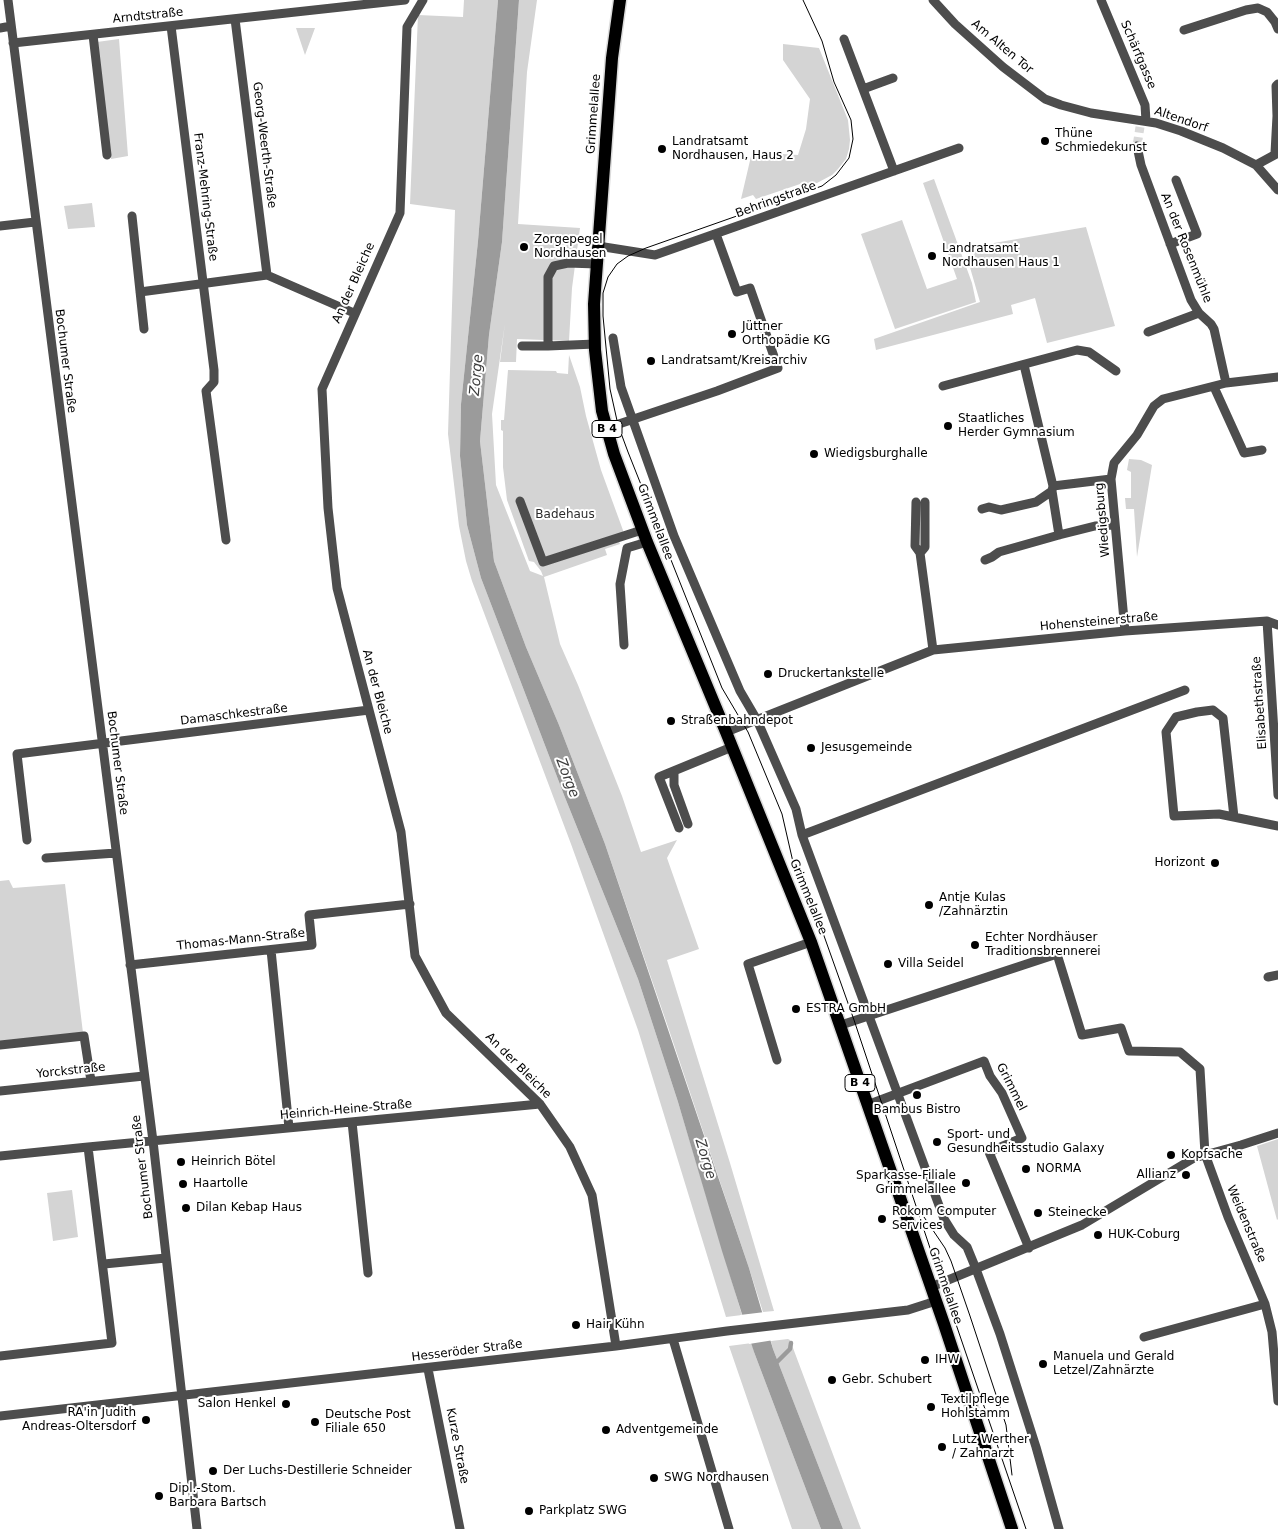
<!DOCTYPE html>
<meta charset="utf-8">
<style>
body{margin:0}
canvas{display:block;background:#fff}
</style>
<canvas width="1278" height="1529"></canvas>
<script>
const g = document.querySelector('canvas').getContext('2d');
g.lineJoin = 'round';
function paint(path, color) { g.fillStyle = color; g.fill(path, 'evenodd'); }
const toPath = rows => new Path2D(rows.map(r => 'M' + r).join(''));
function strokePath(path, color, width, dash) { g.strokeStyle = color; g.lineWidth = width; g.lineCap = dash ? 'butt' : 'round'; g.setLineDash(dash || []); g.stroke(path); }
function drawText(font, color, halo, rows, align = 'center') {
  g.font = font + ' "DejaVu Sans",sans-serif'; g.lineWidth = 4; g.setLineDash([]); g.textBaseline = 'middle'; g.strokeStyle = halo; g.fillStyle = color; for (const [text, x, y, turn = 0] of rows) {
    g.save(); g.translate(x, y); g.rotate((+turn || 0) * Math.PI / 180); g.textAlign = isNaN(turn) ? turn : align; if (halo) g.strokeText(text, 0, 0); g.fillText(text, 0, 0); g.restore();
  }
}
paint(toPath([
 [464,0,498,0,478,241,461,404,460,456,467,525,481,578,564,795,638,979,678,1102,742,1315,726,1317,638,1030,571,844,472,581,466,561,459,526,448,434,455,210,410,204,418,15,463,17],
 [519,0,537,0,527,72,518,224,580,228,572,288,569,341,517,339,516,362,500,362,505,323,492,414,496,485,530,571,543,576,541,571,534,562,529,561,507,500,503,467,503,431,501,430,501,420,504,420,508,370,556,371,557,373,568,374,569,355,580,387,586,416,601,470,624,533,617,536,620,544,605,549,607,555,544,577,560,644,578,685,622,796,641,852,677,840,667,858,699,949,667,960,730,1163,774,1311,763,1312,749,1268,668,1027,605,844,559,725,526,647,494,561,480,441,489,335,502,242],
 [296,28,315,28,305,55],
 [119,39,128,156,111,159,101,84,97,42],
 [783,44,819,48,848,120,850,140,849,149,846,159,838,169,832,175,817,183,805,186,803,183,756,199,753,195,741,199,752,152,798,155,806,129,810,99,783,60],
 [934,179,972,283,976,302,895,329,861,234,902,220,927,289,957,279,923,183],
 [92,203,95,227,68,229,64,206],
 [1086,227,1115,326,1047,343,1035,298,1011,305,1013,314,876,350,874,339,980,302,969,264,971,247],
 [1129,459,1141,460,1152,465,1137,557,1134,509,1126,509,1125,498,1131,498,1131,472,1127,470],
 [9,880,13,888,65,884,83,1033,0,1041,0,881],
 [1278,1139,1278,1219,1277,1220,1257,1146],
 [72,1190,78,1237,53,1241,47,1193],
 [788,1339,790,1340,861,1529,843,1529,773,1349,771,1341],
 [752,1343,754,1352,821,1529,792,1529,729,1346]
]), '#d4d4d4');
paint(toPath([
 [498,0,519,0,502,242,489,335,480,441,494,561,526,647,559,725,605,844,749,1268,773,1349,843,1529,821,1529,754,1352,722,1251,678,1102,638,979,564,795,481,578,467,525,460,456,461,404,478,241]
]), '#9b9b9b');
paint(toPath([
 [765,1312,774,1340,749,1344,740,1315]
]), '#fff');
strokePath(toPath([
 [774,1365,790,1349,791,1343]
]), '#9b9b9b', 4.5);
strokePath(toPath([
 [1137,146,1140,127]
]), '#d9d9d9', 9, [9, 4.5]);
const major = toPath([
 [620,0,612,58,594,304,595,350,602,411,614,454,647,542,726,732,811,942,944,1324,1012,1529]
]);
strokePath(major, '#dbdbdb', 15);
strokePath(toPath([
 [8,0,153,1141,197,1529],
 [423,0,407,27,400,213,322,389,328,508,337,588,401,832,415,956,446,1013,540,1104,570,1147,592,1195,616,1346],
 [933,0,955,24,1003,67,1045,99,1061,105,1091,113,1156,123,1181,131,1223,148,1256,165,1278,190],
 [1101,0,1145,105,1146,121],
 [235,19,267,275],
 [171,26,214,370,214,382,206,391,226,540],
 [0,28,11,26],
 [1184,30,1246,10,1258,8,1267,12,1275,22,1278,29],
 [93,35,107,155],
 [844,39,894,171],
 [13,43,405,0],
 [863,89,893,78],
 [1137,146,1141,165,1191,300,1199,313,1211,324,1214,329,1226,383],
 [1275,153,1277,116,1276,86,1278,84],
 [1256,165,1278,153],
 [132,216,144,329],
 [0,226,35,222],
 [1170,244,1197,234,1176,180],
 [598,246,655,255,959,148],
 [140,292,267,275,354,313],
 [1148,332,1199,313],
 [613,338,621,387,674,536,740,691,757,720,796,809,802,835,944,1219,954,1235,967,1247,976,1269,1000,1334,1036,1447,1059,1529],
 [595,344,548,346,548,277,554,266,568,263,597,264],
 [522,346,548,346],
 [1024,365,1053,486,1052,491,1059,535],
 [943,386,1077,350,1089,352,1116,371],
 [1214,387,1244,453,1262,450],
 [607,428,717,391,778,368,750,288,737,292,716,234],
 [1053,486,1111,479],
 [520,501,543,562,642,530],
 [916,502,915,546,920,553],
 [925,502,925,547,920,553,933,650],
 [982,509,989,507,1001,510,1036,502,1052,491],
 [985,560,992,557,999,552,1059,535,1095,526,1115,525],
 [1267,621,1278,795],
 [1125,631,1111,479,1114,463,1137,435,1154,406,1163,399,1226,383,1278,377],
 [624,645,620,584,627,548,647,542],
 [726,732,933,650,1125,631,1267,621,1278,625],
 [674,771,674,785,688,824],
 [1234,817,1223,718,1213,710,1197,712,1176,717,1166,732,1174,816,1219,814,1278,826],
 [679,828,659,777,732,747],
 [802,835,1185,690],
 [27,840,17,754,369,710],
 [46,858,116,853],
 [271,950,289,1128],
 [130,965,312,945,309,915,410,904],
 [1268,977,1278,975],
 [841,1025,1057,954,1082,1035,1121,1028,1129,1051,1180,1052,1200,1069,1205,1154,1228,1217,1265,1304,1272,1332,1278,1401],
 [0,1045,84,1036,91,1081],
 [777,1060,748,964,811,942],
 [0,1091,144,1076],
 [867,1105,984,1061,990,1076,1002,1093,1022,1138,989,1152,1029,1248],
 [352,1122,368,1273],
 [88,1147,540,1104],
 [0,1156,88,1147,112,1343,0,1356],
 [104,1264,166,1258],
 [931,1287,1082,1225,1194,1158,1241,1145,1278,1133],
 [1144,1337,1265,1304],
 [673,1339,729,1529],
 [428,1369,460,1529],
 [0,1416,616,1346,727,1331,908,1310,936,1301]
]), '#4d4d4d', 9);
strokePath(major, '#000', 12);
strokePath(toPath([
 [803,0,822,41,834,82,851,120,853,139,849,158,836,175,822,186,646,248,628,256,617,264,608,277,603,293,603,316,610,389,618,425,628,452,722,688,748,732,782,814,793,862,823,933,854,1020,933,1257,1026,1529],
 [924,1217,945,1248,951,1261,970,1316,1006,1425,1012,1475]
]), '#000', 1);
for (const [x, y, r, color] of [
 [1045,141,5,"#000"],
 [662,149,5,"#000"],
 [524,247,5,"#000"],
 [932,256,5,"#000"],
 [732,334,5,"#000"],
 [651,361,5,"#000"],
 [948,426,5,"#000"],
 [814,454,5,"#000"],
 [768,674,5,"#000"],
 [671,721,5,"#000"],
 [811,748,5,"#000"],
 [1215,863,5,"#000"],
 [929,905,5,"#000"],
 [975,945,5,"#000"],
 [888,964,5,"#000"],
 [796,1009,5,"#000"],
 [917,1095,5,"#000"],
 [937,1142,5,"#000"],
 [1171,1155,5,"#000"],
 [181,1162,5,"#000"],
 [1026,1169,5,"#000"],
 [1186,1175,5,"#000"],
 [966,1183,5,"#000"],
 [183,1184,5,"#000"],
 [186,1208,5,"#000"],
 [1038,1213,5,"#000"],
 [882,1219,5,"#000"],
 [1098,1235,5,"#000"],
 [576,1325,5,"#000"],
 [925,1360,5,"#000"],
 [1043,1364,5,"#000"],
 [832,1380,5,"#000"],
 [286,1404,5,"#000"],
 [931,1407,5,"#000"],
 [146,1420,5,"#000"],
 [315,1422,5,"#000"],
 [606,1430,5,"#000"],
 [942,1447,5,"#000"],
 [213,1471,5,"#000"],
 [654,1478,5,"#000"],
 [159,1496,5,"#000"],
 [529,1511,5,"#000"]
]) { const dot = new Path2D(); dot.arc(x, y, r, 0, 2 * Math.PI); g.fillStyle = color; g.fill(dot); strokePath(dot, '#fff', 2); }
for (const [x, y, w] of [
 [607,429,30],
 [860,1083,30]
]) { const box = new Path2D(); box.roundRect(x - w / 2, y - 8.5, w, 17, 4); g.fillStyle = '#fff'; g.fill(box); strokePath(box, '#000', 1); }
drawText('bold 11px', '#000', null, [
 ["B 4",607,429],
 ["B 4",860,1083]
]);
drawText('12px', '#000', '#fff', [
 ["Arndtstraße",148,16,-6],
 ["Am Alten Tor",1002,47,40],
 ["Schärfgasse",1138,55,67],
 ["Grimmelallee",594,114,-86],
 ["Altendorf",1181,120,19],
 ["Georg-Weerth-Straße",264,145,83],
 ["Franz-Mehring-Straße",205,197,83],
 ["Behringstraße",776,200,-20],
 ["An der Rosenmühle",1186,248,68],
 ["An der Bleiche",354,283,-66],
 ["Bochumer Straße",65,361,83],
 ["Wiedigsburg",1103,520,-95],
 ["Grimmelallee",655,522,69],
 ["Hohensteinerstraße",1099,622,-5],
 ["An der Bleiche",377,692,75],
 ["Elisabethstraße",1260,703,-94],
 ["Damaschkestraße",234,715,-7],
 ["Bochumer Straße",117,763,83],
 ["Grimmelallee",808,897,68],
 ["Thomas-Mann-Straße",241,940,-6],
 ["An der Bleiche",518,1066,45],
 ["Yorckstraße",71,1071,-6],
 ["Grimmel",1011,1087,63],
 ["Heinrich-Heine-Straße",346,1110,-5],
 ["Bochumer Straße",143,1167,-97],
 ["Weidenstraße",1246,1224,67],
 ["Grimmelallee",945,1286,71],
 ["Hesseröder Straße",467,1351,-7],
 ["Kurze Straße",457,1446,79]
]);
drawText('12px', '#000', '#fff', [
 ["Thüne",1055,134],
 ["Schmiedekunst",1055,148],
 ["Landratsamt",672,142],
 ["Nordhausen, Haus 2",672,156],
 ["Zorgepegel",534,240],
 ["Nordhausen",534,254],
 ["Landratsamt",942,249],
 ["Nordhausen Haus 1",942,263],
 ["Jüttner",742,327],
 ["Orthopädie KG",742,341],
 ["Landratsamt/Kreisarchiv",661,361],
 ["Staatliches",958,419],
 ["Herder Gymnasium",958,433],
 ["Wiedigsburghalle",824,454],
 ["Druckertankstelle",778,674],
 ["Straßenbahndepot",681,721],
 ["Jesusgemeinde",821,748],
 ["Horizont",1205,863,"right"],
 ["Antje Kulas",939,898],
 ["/Zahnärztin",939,912],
 ["Echter Nordhäuser",985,938],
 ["Traditionsbrennerei",985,952],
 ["Villa Seidel",898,964],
 ["ESTRA GmbH",806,1009],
 ["Bambus Bistro",917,1110,"center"],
 ["Sport- und",947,1135],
 ["Gesundheitsstudio Galaxy",947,1149],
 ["Kopfsache",1181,1155],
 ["Heinrich Bötel",191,1162],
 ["NORMA",1036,1169],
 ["Allianz",1176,1175,"right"],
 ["Sparkasse-Filiale",956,1176,"right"],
 ["Grimmelallee",956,1190,"right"],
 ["Haartolle",193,1184],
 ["Dilan Kebap Haus",196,1208],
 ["Rokom Computer",892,1212],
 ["Services",892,1226],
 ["Steinecke",1048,1213],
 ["HUK-Coburg",1108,1235],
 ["Hair Kühn",586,1325],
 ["Manuela und Gerald",1053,1357],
 ["Letzel/Zahnärzte",1053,1371],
 ["IHW",935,1360],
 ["Gebr. Schubert",842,1380],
 ["Textilpflege",941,1400],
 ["Hohlstamm",941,1414],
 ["Salon Henkel",276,1404,"right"],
 ["RA'in Judith",136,1413,"right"],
 ["Andreas-Oltersdorf",136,1427,"right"],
 ["Deutsche Post",325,1415],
 ["Filiale 650",325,1429],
 ["Adventgemeinde",616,1430],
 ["Lutz Werther",952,1440],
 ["/ Zahnarzt",952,1454],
 ["Der Luchs-Destillerie Schneider",223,1471],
 ["SWG Nordhausen",664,1478],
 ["Dipl.-Stom.",169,1489],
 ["Barbara Bartsch",169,1503],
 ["Parkplatz SWG",539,1511]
], 'left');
drawText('12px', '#2b2b2b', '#fff', [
 ["Badehaus",565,515]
]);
drawText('italic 14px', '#3c3c3c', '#fff', [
 ["Zorge",477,375,-85],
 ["Zorge",567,778,69],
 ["Zorge",705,1159,73]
]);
</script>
